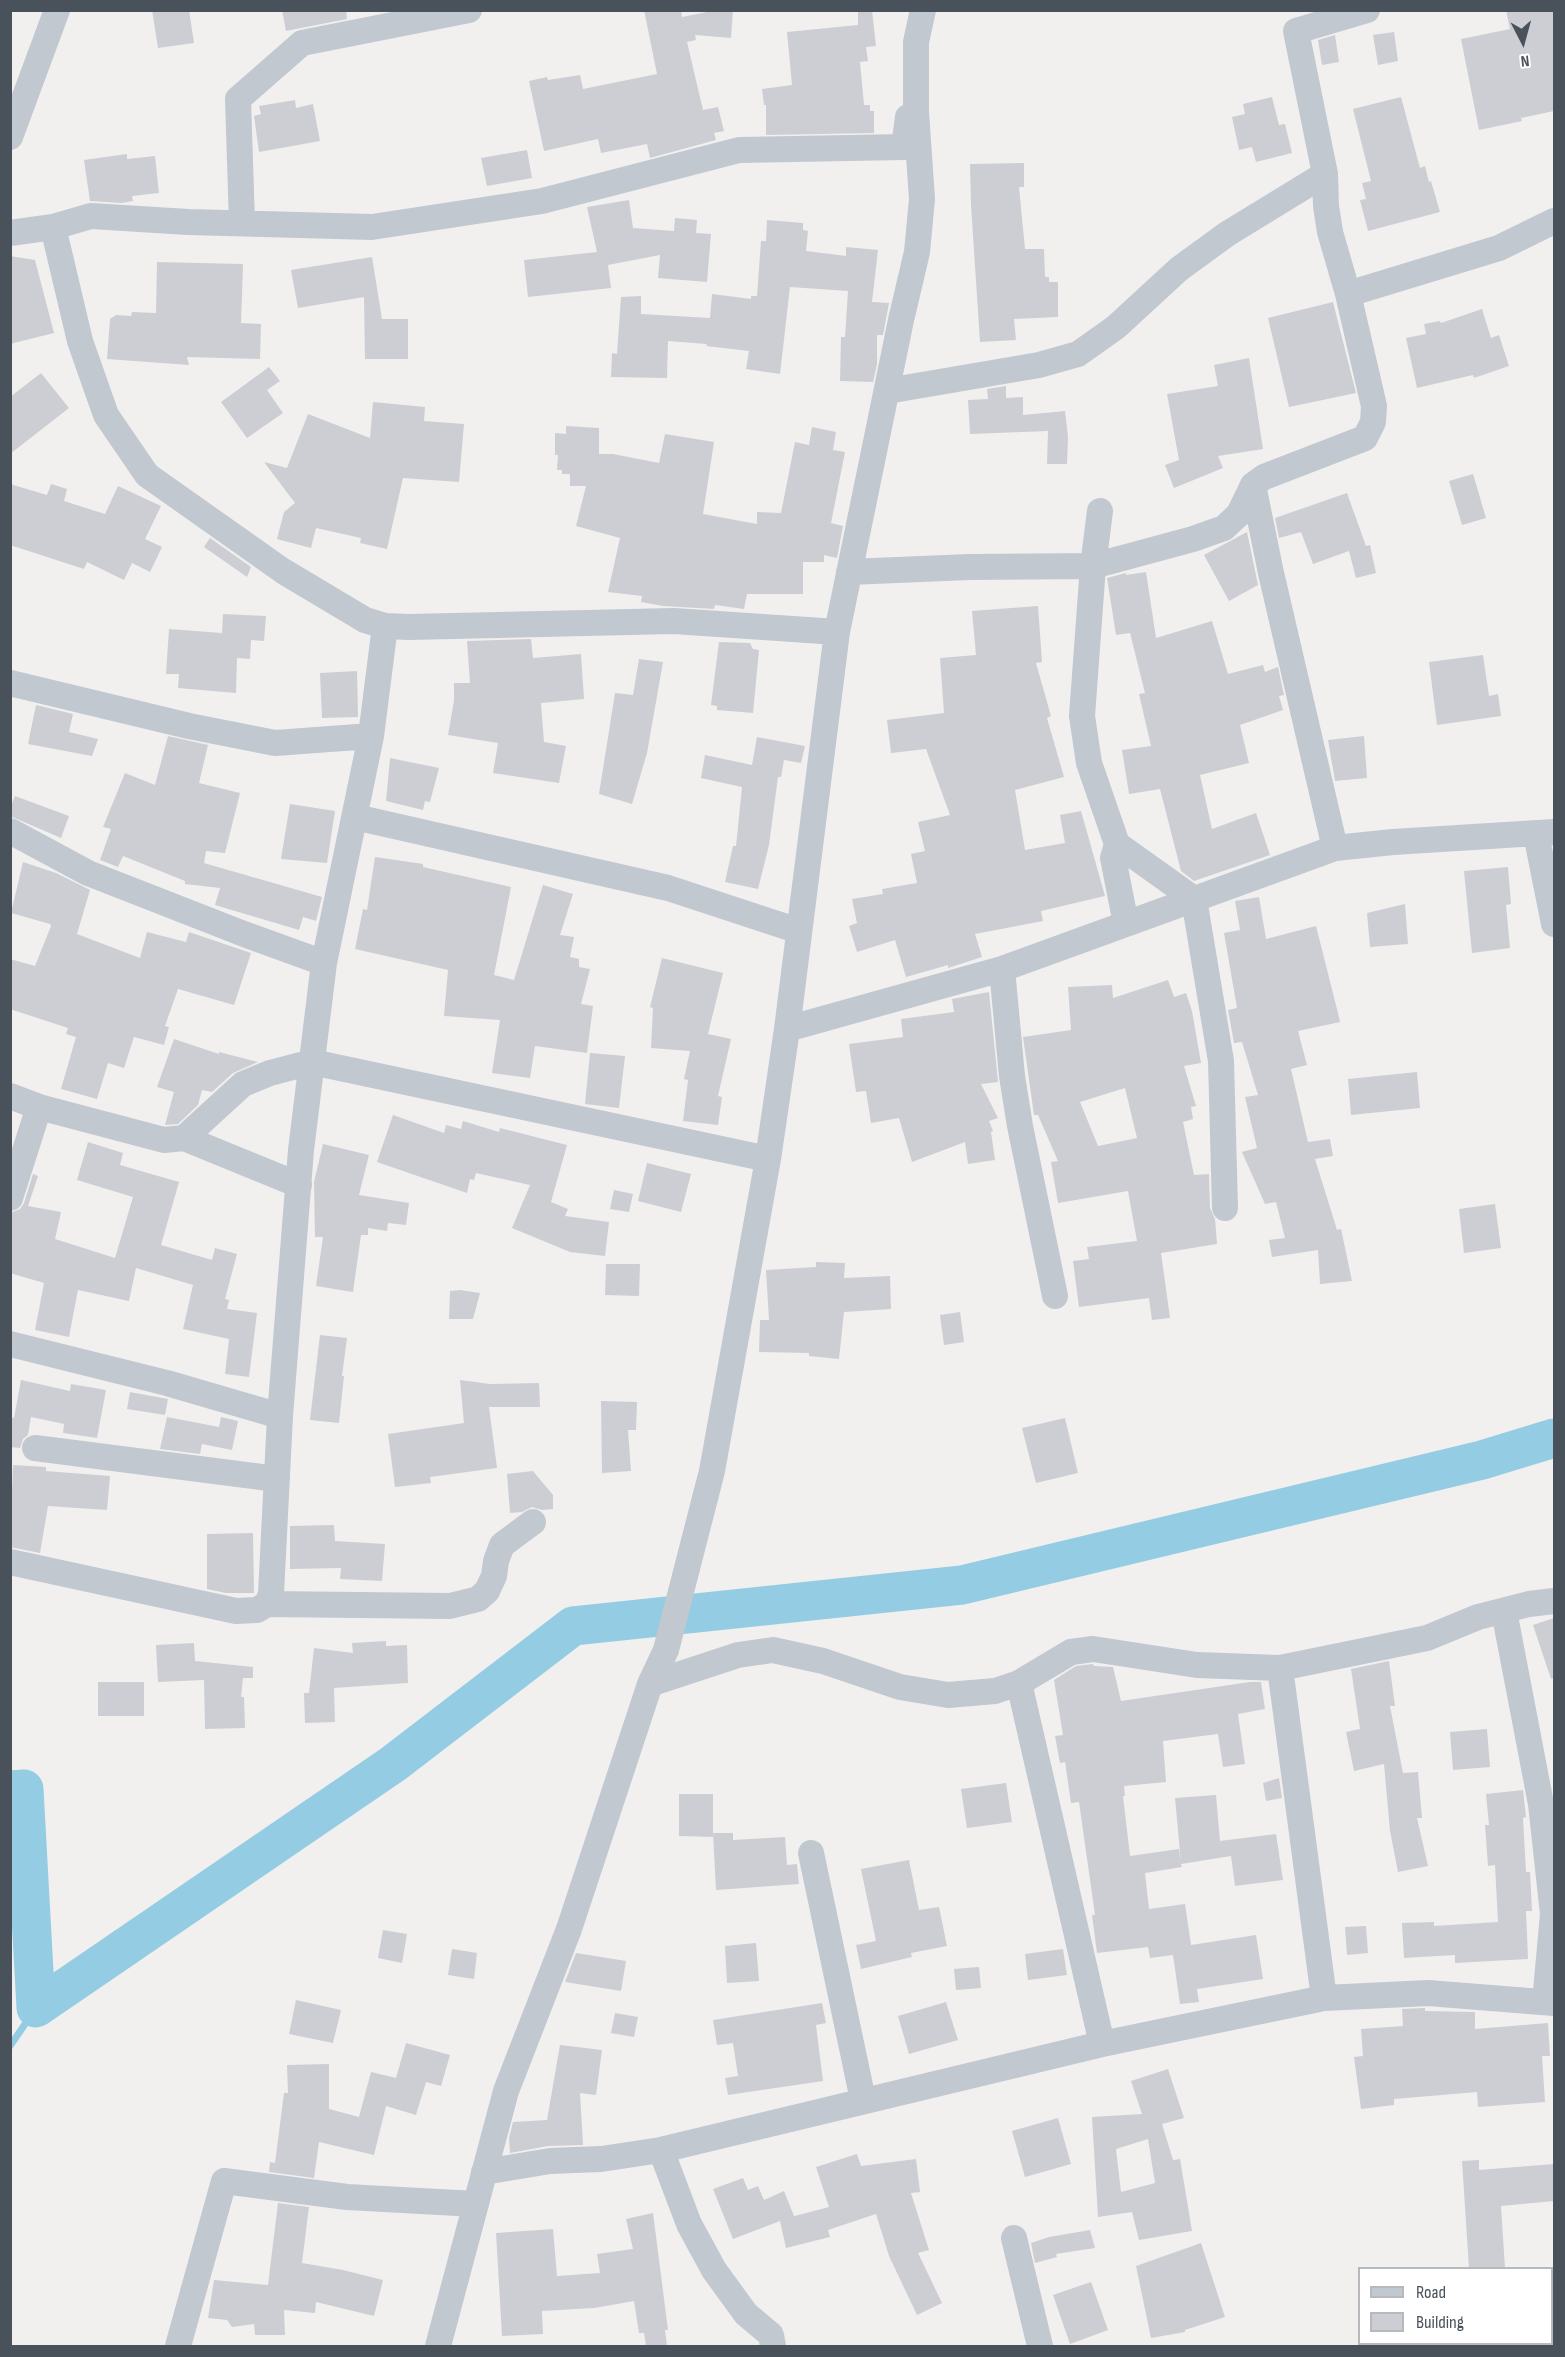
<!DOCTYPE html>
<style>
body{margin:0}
#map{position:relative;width:1565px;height:2357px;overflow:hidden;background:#f1f0ef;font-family:"Sofia Sans Condensed",sans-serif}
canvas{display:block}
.frame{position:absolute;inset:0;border:12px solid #49515b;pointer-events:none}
.legend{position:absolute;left:1358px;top:2267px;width:195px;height:78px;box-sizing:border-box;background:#fff;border:2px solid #b6b9bd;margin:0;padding:8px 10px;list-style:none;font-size:18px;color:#49515b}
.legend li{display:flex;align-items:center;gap:12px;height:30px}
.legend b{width:30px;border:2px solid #b6b9bd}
.north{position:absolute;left:1493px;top:12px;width:60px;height:60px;-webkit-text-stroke:4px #fff;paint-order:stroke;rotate:174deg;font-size:16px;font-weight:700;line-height:24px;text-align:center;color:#49515b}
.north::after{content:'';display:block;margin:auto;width:21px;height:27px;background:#49515b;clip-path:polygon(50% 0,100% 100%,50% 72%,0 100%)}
</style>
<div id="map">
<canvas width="1565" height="2357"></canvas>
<div class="frame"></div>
<ul class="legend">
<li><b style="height:8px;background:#c1c8d0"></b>Road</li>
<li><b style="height:16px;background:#cdced3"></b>Building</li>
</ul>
<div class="north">N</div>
</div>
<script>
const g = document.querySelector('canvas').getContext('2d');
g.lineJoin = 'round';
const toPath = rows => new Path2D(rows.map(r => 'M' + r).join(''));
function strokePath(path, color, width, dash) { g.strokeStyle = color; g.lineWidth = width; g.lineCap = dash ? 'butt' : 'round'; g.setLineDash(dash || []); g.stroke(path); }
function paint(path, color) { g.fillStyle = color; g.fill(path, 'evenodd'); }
strokePath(toPath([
 [10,2046,36,2008]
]), '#94cde3', 7);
strokePath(toPath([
 [10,1790,24,1789,36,2008,393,1764,573,1626,962,1585,1482,1460,1554,1438]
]), '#94cde3', 39);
paint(toPath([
 [152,10,189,10,194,43,158,48],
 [282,10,346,10,347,19,286,31],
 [644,10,681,10,682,17,717,10,733,10,731,38,695,35,696,40,687,42,703,110,718,107,724,131,714,133,716,140,650,158,647,144,601,153,598,139,544,151,529,81,547,77,548,80,580,75,583,89,657,74],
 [858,10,872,10,876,46,866,47,868,61,860,62,864,105,870,105,870,111,874,111,874,133,766,135,766,105,764,105,762,89,792,85,787,32,858,25],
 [1506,10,1554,10,1554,111,1521,118,1522,121,1479,130,1461,39,1510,29],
 [1394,32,1398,61,1378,65,1373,35],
 [1335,35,1339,62,1322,65,1318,40],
 [1272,97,1279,125,1285,124,1292,153,1256,162,1252,147,1239,150,1232,117,1245,114,1243,104],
 [1401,97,1420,168,1425,166,1429,182,1431,181,1440,212,1368,231,1360,200,1366,199,1362,183,1371,181,1353,109],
 [295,100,296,108,313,104,320,141,259,152,254,116,261,114,259,106],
 [527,150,532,178,487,186,481,158],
 [127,154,127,159,155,156,159,193,132,196,133,201,122,203,90,201,84,160],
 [1024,163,1024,187,1019,187,1025,249,1044,249,1045,277,1049,277,1049,282,1058,282,1058,317,1014,319,1016,340,980,342,971,205,970,164],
 [629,200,633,228,674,231,675,218,697,220,696,233,711,234,707,282,658,278,660,255,608,265,611,288,528,297,524,260,597,252,587,207],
 [767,220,803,223,803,230,808,231,806,251,846,256,846,247,878,250,872,302,889,303,883,335,877,335,877,364,873,382,840,381,841,337,845,337,848,291,790,287,780,374,746,369,749,351,706,346,707,344,668,341,667,378,611,377,612,353,617,354,621,297,641,296,641,314,710,318,712,294,751,299,751,296,757,296,761,241,766,241],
 [10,256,35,260,54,333,10,344],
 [372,257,382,319,408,319,408,359,365,359,364,297,298,308,291,270],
 [157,262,243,264,241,323,261,324,260,359,187,357,189,365,107,359,110,319,116,315,131,316,132,312,156,313],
 [1333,302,1356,393,1289,407,1268,318],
 [1482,309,1491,338,1499,335,1509,366,1474,378,1473,375,1417,388,1406,338,1426,334,1424,324,1440,321,1441,323],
 [1249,358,1263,449,1218,456,1223,468,1174,488,1165,465,1179,460,1167,394,1218,386,1214,365],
 [269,367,280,381,267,390,283,413,247,438,221,402],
 [41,373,69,408,10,454,10,397],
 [1006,386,1006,398,1023,397,1023,415,1065,411,1068,437,1067,464,1047,464,1048,431,970,434,968,400,988,399,987,389],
 [373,402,425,407,424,421,464,424,459,482,403,478,387,549,360,543,361,538,316,528,311,548,277,539,284,512,295,503,264,462,287,468,308,414,370,438],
 [566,426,599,428,599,454,613,454,659,463,665,434,714,442,703,514,757,524,757,512,781,513,795,442,809,445,812,427,836,432,833,450,845,452,831,523,843,526,837,558,824,555,824,562,803,562,803,594,747,594,744,609,715,605,714,609,663,606,641,602,642,596,608,592,620,538,576,526,586,486,570,486,570,474,562,474,562,470,557,470,558,455,555,455,555,433,566,434],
 [1473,474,1486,518,1462,525,1449,481],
 [10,484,47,495,51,484,67,489,64,501,105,514,118,486,161,506,145,539,162,547,150,572,132,563,124,580,87,562,84,569,10,545],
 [1347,493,1366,546,1370,545,1376,573,1356,578,1349,551,1313,564,1301,532,1279,538,1275,518],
 [1247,532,1258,585,1229,601,1204,555],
 [210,538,251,567,247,577,204,547],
 [1146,572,1156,638,1212,621,1228,674,1263,665,1265,672,1278,667,1284,695,1279,696,1283,710,1240,725,1249,763,1200,775,1212,829,1256,813,1270,855,1194,881,1181,871,1160,789,1129,794,1122,750,1151,746,1139,694,1145,693,1130,633,1116,635,1107,578,1126,573,1126,575],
 [1038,606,1042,662,1036,663,1051,716,1047,718,1064,777,1015,790,1025,850,1065,843,1060,815,1081,811,1105,896,1041,911,1043,921,975,934,982,957,948,968,948,965,906,977,895,940,857,952,849,926,857,923,852,899,883,894,882,889,917,883,911,854,925,851,918,822,950,815,926,749,891,753,887,720,944,713,940,658,976,655,972,611],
 [223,614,266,616,264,641,251,640,250,659,237,658,236,693,178,688,179,674,166,674,169,629,222,633],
 [531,639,533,658,581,654,584,699,541,703,544,742,566,746,559,783,493,773,498,743,448,735,454,701,454,683,470,683,467,641],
 [719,642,750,643,753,649,759,650,753,713,717,710,717,706,711,705],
 [1483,655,1489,696,1498,694,1501,716,1437,725,1429,662],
 [639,659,663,662,647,753,632,804,599,794,615,693,633,695],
 [357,671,358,717,322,718,320,673],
 [36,705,73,714,69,732,98,739,92,756,28,744],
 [168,736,208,745,199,783,240,793,225,853,206,851,204,863,322,897,316,921,303,917,299,930,215,905,220,888,185,884,185,881,123,856,118,867,100,860,111,829,103,827,125,773,155,785],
 [1364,736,1367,778,1335,781,1328,740],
 [757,737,805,746,801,763,784,760,781,777,778,777,769,845,758,889,725,882,733,846,736,846,742,787,701,778,705,755,752,765],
 [390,758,439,768,430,802,425,801,423,810,386,801],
 [15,796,69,816,61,838,10,816,10,808],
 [290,804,335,811,327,863,281,859],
 [375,857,423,864,423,867,511,887,494,975,514,980,543,885,573,894,560,935,574,937,570,957,579,959,579,967,590,969,581,1004,593,1006,587,1053,535,1046,530,1078,492,1073,500,1020,444,1016,448,970,355,949,363,909,367,910],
 [23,862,56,873,90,890,77,934,140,958,147,932,186,942,189,932,251,953,234,1005,178,989,165,1026,169,1027,164,1045,134,1037,124,1068,108,1063,97,1099,61,1089,76,1037,66,1034,68,1028,10,1009,10,959,35,966,51,926,50,924,11,913],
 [1508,867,1511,904,1506,905,1510,948,1472,953,1464,871],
 [1259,897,1266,939,1316,926,1338,1013,1340,1022,1298,1031,1307,1065,1291,1069,1308,1142,1330,1139,1333,1156,1315,1159,1337,1230,1341,1229,1352,1281,1320,1284,1318,1250,1272,1257,1269,1240,1285,1238,1276,1202,1265,1204,1242,1152,1257,1148,1245,1097,1258,1095,1242,1042,1234,1043,1228,1010,1237,1008,1224,933,1240,930,1235,901],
 [1405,904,1408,944,1370,947,1367,913],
 [662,958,723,973,708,1034,731,1039,718,1096,722,1097,718,1125,683,1121,688,1080,684,1079,690,1051,651,1048,653,1008,650,1007],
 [1168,980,1174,997,1186,993,1192,1011,1201,1063,1184,1066,1196,1106,1191,1107,1193,1119,1183,1122,1194,1175,1209,1174,1210,1208,1215,1219,1217,1244,1161,1253,1170,1318,1152,1320,1149,1298,1079,1307,1073,1261,1089,1259,1087,1247,1137,1241,1128,1191,1058,1203,1051,1162,1058,1161,1038,1115,1034,1115,1023,1037,1071,1030,1068,987,1112,985,1113,998],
 [1125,1088,1137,1138,1098,1146,1080,1102],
 [989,992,998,1082,981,1084,998,1118,989,1121,993,1131,991,1132,995,1160,968,1164,965,1142,912,1162,899,1118,871,1123,866,1091,856,1092,849,1044,903,1037,901,1019,954,1012,952,999],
 [174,1039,219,1054,219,1052,258,1062,233,1073,212,1092,202,1090,198,1105,178,1124,165,1125,174,1092,157,1087],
 [590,1053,625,1056,619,1108,585,1104],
 [1417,1072,1420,1108,1351,1115,1348,1079],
 [393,1115,444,1133,446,1125,461,1129,463,1121,499,1132,500,1128,567,1145,551,1202,568,1209,565,1216,609,1222,605,1256,570,1252,512,1228,530,1185,476,1173,474,1180,470,1179,467,1193,377,1162],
 [88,1142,123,1153,120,1165,179,1182,161,1245,212,1260,215,1248,237,1254,225,1299,229,1300,227,1309,257,1313,249,1377,225,1374,229,1339,183,1329,193,1285,136,1268,129,1301,78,1290,69,1337,35,1330,44,1283,10,1273,10,1213,20,1209,24,1203,33,1174,38,1176,28,1206,61,1212,55,1239,115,1258,133,1197,77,1180],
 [323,1144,369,1155,359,1195,409,1203,406,1225,388,1223,387,1231,368,1228,368,1235,361,1235,353,1292,316,1286,323,1237,315,1237,314,1182],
 [647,1163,691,1174,681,1212,638,1201],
 [614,1190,633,1194,629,1212,610,1209],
 [1495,1204,1501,1248,1464,1253,1459,1209],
 [816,1262,845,1263,844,1278,890,1276,891,1309,844,1312,839,1359,809,1356,809,1353,759,1352,760,1320,769,1320,766,1270,816,1267],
 [606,1264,640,1264,639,1296,605,1295],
 [460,1290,480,1293,473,1319,449,1319,450,1291],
 [960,1312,964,1342,944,1345,940,1315],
 [320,1335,347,1338,342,1376,344,1376,339,1423,310,1420],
 [21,1380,70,1391,71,1384,106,1390,97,1438,63,1433,64,1424,31,1417,28,1435,23,1439,20,1448,10,1447,10,1417,14,1418],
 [460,1380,490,1384,539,1383,540,1407,489,1407,497,1468,430,1477,431,1483,395,1487,388,1434,464,1423],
 [130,1392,168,1399,165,1415,127,1409],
 [601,1401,637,1402,636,1430,628,1430,631,1471,602,1473],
 [167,1417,219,1427,221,1417,238,1421,232,1450,202,1444,200,1454,160,1449],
 [1065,1418,1078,1473,1036,1483,1022,1428],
 [13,1465,46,1467,46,1471,110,1476,107,1510,48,1506,40,1553,10,1547],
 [533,1471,553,1495,553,1509,542,1510,532,1507,522,1512,510,1513,507,1474],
 [334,1525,335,1541,385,1544,382,1581,340,1579,341,1568,290,1569,290,1526],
 [253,1533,254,1593,226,1593,207,1589,207,1534],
 [1554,1618,1554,1678,1551,1679,1533,1625],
 [386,1641,386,1646,407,1645,408,1683,334,1688,335,1722,305,1723,304,1693,309,1693,314,1648,353,1653,352,1643],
 [194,1643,195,1661,253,1667,253,1678,243,1678,241,1697,244,1697,245,1728,205,1729,204,1680,158,1682,156,1645],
 [1389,1661,1395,1706,1390,1706,1403,1773,1418,1772,1422,1818,1417,1818,1428,1866,1398,1872,1390,1831,1384,1764,1354,1771,1346,1732,1360,1729,1351,1669],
 [1093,1664,1094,1666,1113,1667,1121,1701,1250,1682,1261,1682,1265,1709,1238,1714,1245,1764,1223,1767,1218,1734,1163,1741,1166,1782,1124,1786,1125,1796,1123,1796,1130,1856,1179,1849,1181,1863,1175,1798,1216,1795,1220,1841,1276,1834,1283,1880,1235,1886,1231,1856,1181,1864,1182,1867,1145,1873,1149,1909,1185,1904,1191,1945,1256,1935,1263,1979,1197,1989,1199,2002,1180,2004,1173,1955,1150,1958,1148,1947,1097,1953,1092,1915,1095,1915,1079,1802,1071,1803,1065,1762,1060,1763,1055,1736,1063,1735,1054,1680,1076,1666],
 [98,1682,144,1682,144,1716,98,1716],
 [1487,1729,1490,1767,1453,1770,1450,1732],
 [1279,1778,1282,1798,1266,1801,1263,1783],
 [1006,1783,1012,1822,967,1828,961,1789],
 [1523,1790,1526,1817,1523,1818,1526,1872,1530,1872,1532,1911,1526,1911,1528,1959,1455,1963,1455,1955,1404,1958,1402,1923,1434,1922,1434,1926,1498,1922,1495,1865,1488,1866,1485,1825,1489,1825,1486,1794],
 [679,1794,713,1794,713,1837,679,1836],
 [713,1833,733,1833,733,1840,785,1837,787,1865,797,1864,799,1884,716,1890],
 [909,1860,919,1910,939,1907,947,1946,911,1953,912,1957,861,1969,856,1945,876,1941,861,1869],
 [1366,1926,1368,1953,1347,1955,1345,1927],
 [383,1930,407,1934,402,1963,378,1958],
 [756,1943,759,1981,727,1983,725,1946],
 [452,1949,477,1953,474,1979,448,1975],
 [1063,1949,1067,1975,1028,1980,1025,1954],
 [576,1953,626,1961,621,1991,565,1982],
 [979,1967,981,1988,956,1990,954,1969],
 [296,2000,341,2010,333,2043,289,2034],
 [946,2002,958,2040,909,2054,898,2016],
 [822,2003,826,2023,816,2025,823,2081,728,2095,725,2078,738,2076,733,2043,717,2045,713,2020],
 [1425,2008,1425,2011,1475,2012,1475,2029,1548,2023,1550,2056,1542,2056,1545,2102,1478,2107,1477,2092,1394,2099,1394,2105,1361,2109,1354,2057,1363,2056,1361,2029,1403,2026,1402,2009],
 [615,2013,638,2017,634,2037,611,2033],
 [406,2043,450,2055,441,2086,426,2082,416,2115,386,2106,374,2155,319,2142,314,2178,269,2172,270,2162,275,2163,284,2093,288,2093,287,2065,329,2064,329,2109,359,2117,371,2072,396,2078],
 [560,2045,602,2050,596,2095,580,2093,583,2145,548,2146,510,2153,509,2138,513,2122,547,2120],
 [1168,2069,1184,2118,1162,2124,1173,2160,1180,2159,1192,2231,1139,2240,1132,2212,1098,2217,1092,2117,1142,2114,1131,2081],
 [1148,2139,1155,2183,1121,2192,1116,2149],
 [1058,2118,1071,2164,1025,2177,1012,2131],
 [857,2154,861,2166,916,2159,920,2192,911,2193,929,2250,918,2253,942,2303,917,2315,889,2256,876,2214,828,2230,830,2237,786,2248,780,2221,733,2239,713,2189,743,2178,748,2190,758,2186,764,2200,784,2191,794,2216,791,2217,829,2207,816,2167],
 [1479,2160,1479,2170,1554,2164,1554,2201,1501,2206,1505,2268,1469,2268,1462,2161],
 [278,2203,309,2207,302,2263,343,2270,383,2280,374,2316,316,2302,315,2313,284,2310,285,2335,255,2335,254,2324,232,2327,227,2320,208,2318,214,2280,268,2285],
 [653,2213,668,2330,665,2330,667,2346,646,2346,644,2333,639,2333,634,2301,594,2308,542,2311,543,2334,502,2336,496,2233,553,2229,557,2276,600,2273,597,2254,633,2249,626,2219],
 [1090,2230,1095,2248,1056,2254,1057,2257,1035,2263,1031,2243,1049,2237],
 [1201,2243,1225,2317,1185,2330,1185,2332,1151,2338,1136,2266],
 [1091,2282,1108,2330,1070,2344,1053,2295]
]), '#cdced3');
strokePath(toPath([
 [10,137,57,10],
 [242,223,238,99,302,43,469,10],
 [53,227,80,341,106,415,147,475,283,571,365,620,385,626,409,627,674,621,837,632],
 [10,233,53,227,91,216,188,222,372,227,542,201,739,150,904,147,908,117],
 [1348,294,1499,248,1554,221],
 [887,391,1039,365,1078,354,1116,327,1179,269,1227,234,1325,174],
 [1253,485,1271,573,1335,848],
 [1100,511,1093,566,1082,716,1089,763,1117,844,1194,899,1221,1061,1225,1208],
 [849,572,969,567,1093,566,1193,539,1224,528,1239,514,1253,485,1264,477,1365,438,1373,422,1374,406,1348,294,1330,232,1326,206,1325,174,1296,31,1367,10],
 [10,683,189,726,275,743,371,736],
 [355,817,668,888,799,931],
 [10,831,88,873,244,934,324,963],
 [1536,834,1554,924],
 [1117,844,1113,858,1126,924],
 [1002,969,1012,1076,1020,1126,1055,1296],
 [787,1029,1002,969,1335,848,1393,842,1554,832],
 [10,1096,39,1107,164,1140,184,1138,243,1084,270,1073,312,1062,768,1159],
 [184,1138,299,1185],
 [10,1198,39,1107],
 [10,1344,167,1383,280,1416],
 [35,1448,277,1479],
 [10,1562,236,1611,257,1610,267,1604,271,1594,280,1416,301,1150,324,963,371,736,385,626],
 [267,1604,450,1606,478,1599,487,1591,494,1576,496,1561,502,1545,533,1522],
 [1504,1611,1541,1804,1553,1914,1545,2002],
 [1280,1668,1324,1998],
 [1019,1683,1102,2044],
 [650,1684,738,1655,773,1650,823,1661,900,1687,948,1695,995,1691,1019,1683,1071,1652,1093,1649,1197,1665,1280,1668,1427,1638,1478,1617,1529,1604,1554,1601],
 [811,1853,863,2100],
 [661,2150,689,2224,714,2270,746,2314,771,2335,773,2346],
 [484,2172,550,2161,601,2159,661,2150,1102,2044,1324,1998,1428,1993,1554,2003],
 [1014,2238,1040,2346],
 [178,2346,224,2181,347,2197,476,2204],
 [438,2346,506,2091,569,1929,650,1684,666,1650,712,1471,768,1159,787,1029,837,632,901,320,917,252,922,199,916,112,916,42,923,10]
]), '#c1c8d0', 26);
</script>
